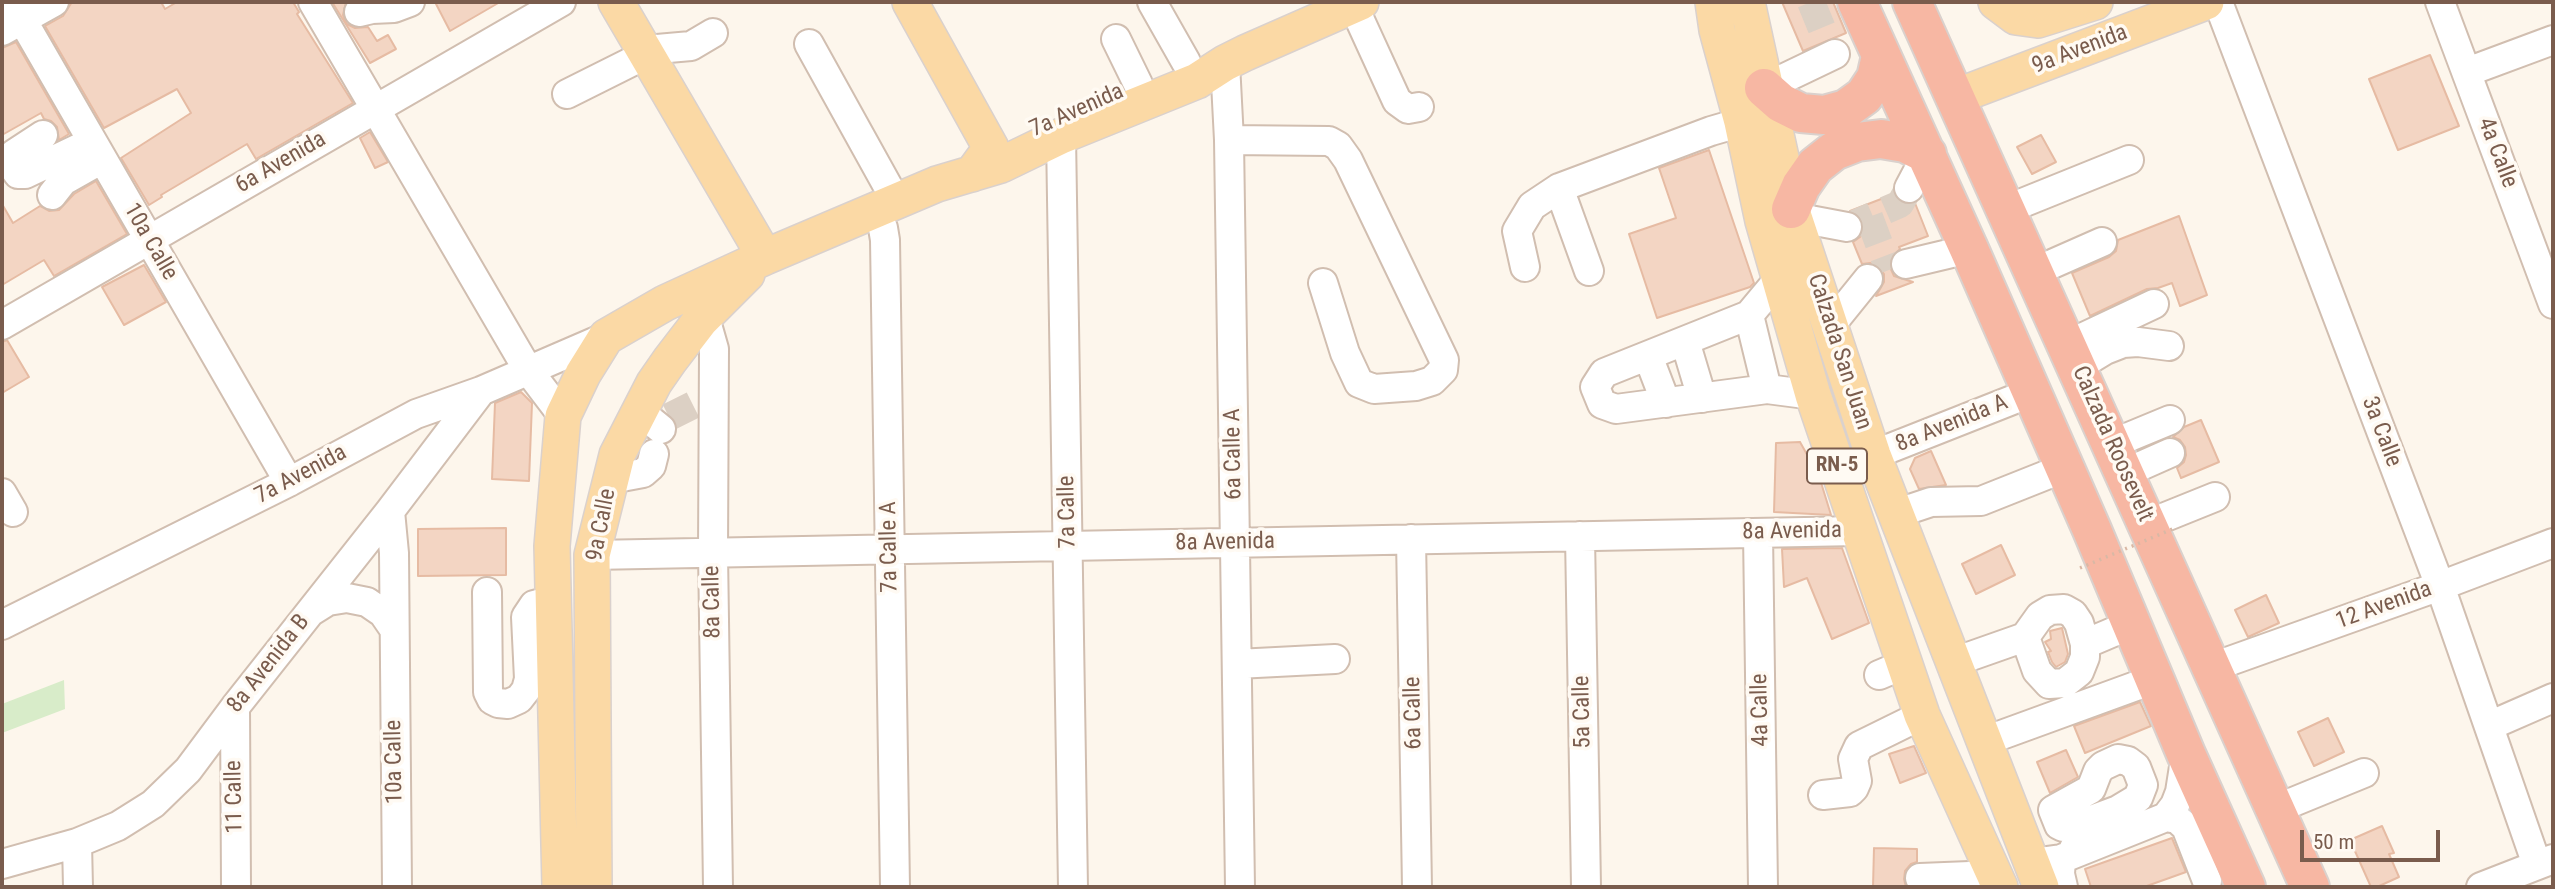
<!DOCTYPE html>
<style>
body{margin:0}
#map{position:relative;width:2555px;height:889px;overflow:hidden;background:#fdf6ec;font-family:"Roboto Condensed",sans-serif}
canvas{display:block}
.frame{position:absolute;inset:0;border:4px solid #7a5c4d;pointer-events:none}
.scale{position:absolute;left:2300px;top:830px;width:140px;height:32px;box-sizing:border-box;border:4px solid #7a5c4d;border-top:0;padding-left:9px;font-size:21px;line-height:24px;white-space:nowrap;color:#7a5c4d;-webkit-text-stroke:5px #fffaf3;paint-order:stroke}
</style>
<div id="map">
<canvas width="2555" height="889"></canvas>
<div class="frame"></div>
<div class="scale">50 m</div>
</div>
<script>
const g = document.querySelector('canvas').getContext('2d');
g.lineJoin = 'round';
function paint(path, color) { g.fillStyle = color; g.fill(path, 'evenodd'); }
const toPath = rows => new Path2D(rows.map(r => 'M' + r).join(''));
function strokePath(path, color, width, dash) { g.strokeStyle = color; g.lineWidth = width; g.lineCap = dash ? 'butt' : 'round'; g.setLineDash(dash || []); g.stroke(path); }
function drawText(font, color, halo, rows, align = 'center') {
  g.font = font + ' "Roboto Condensed",sans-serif'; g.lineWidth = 7; g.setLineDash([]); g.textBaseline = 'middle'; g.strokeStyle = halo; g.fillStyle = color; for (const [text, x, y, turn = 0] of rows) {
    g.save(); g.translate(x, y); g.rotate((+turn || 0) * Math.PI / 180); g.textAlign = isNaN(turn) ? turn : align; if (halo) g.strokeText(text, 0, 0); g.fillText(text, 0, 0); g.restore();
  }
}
paint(toPath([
 [64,680,65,709,2,733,2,704]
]), '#d8ecc9');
const building = toPath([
 [72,2,161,2,165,9,177,2,293,2,299,12,297,14,353,103,256,159,247,144,161,195,162,197,149,205,121,158,191,113,177,89,104,128,45,26,63,16,72,2],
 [332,2,346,2,343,15,347,24,355,28,368,27,377,41,388,35,396,49,370,63,332,2],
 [435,2,500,2,450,31,435,2],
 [1782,2,1833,2,1846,33,1803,51,1782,2],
 [16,42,69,134,59,140,57,127,51,121,44,119,41,113,2,135,2,48,16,42],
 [2430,55,2459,126,2398,150,2369,79,2430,55],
 [370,132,388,162,375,168,360,138,370,132],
 [2041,135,2056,162,2032,174,2017,147,2041,135],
 [1709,150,1754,283,1750,287,1657,318,1629,234,1676,218,1659,168,1709,150],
 [96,181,127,234,54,276,44,260,2,285,2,204,13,223,40,206,49,211,59,210,74,194,96,181],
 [1894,194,1902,203,1915,203,1928,236,1899,247,1900,249,1890,259,1890,267,1894,276,1913,282,1876,296,1884,282,1884,274,1878,266,1870,263,1862,264,1853,242,1860,237,1863,231,1863,222,1858,215,1850,211,1894,194],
 [2179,216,2207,295,2180,306,2172,283,2158,288,2147,289,2090,316,2072,273,2109,257,2116,251,2118,240,2179,216],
 [144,265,166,302,124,325,102,287,144,265],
 [7,340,29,377,2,393,2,342,7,340],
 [521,392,532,403,529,481,492,479,495,403,521,392],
 [2201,420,2219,462,2181,478,2177,468,2184,462,2186,455,2185,447,2180,440,2173,437,2184,427,2201,420],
 [1800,442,1819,476,1831,515,1774,512,1776,443,1800,442],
 [1931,451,1946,485,1919,489,1910,469,1915,458,1931,451],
 [506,528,506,575,418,576,418,529,506,528],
 [2001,545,2015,575,1976,594,1962,564,2001,545],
 [1842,548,1869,623,1832,639,1807,578,1784,587,1782,549,1842,548],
 [2266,595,2279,623,2248,637,2235,610,2266,595],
 [2062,628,2068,654,2065,662,2056,667,2052,662,2048,652,2051,651,2045,642,2051,639,2050,631,2062,628],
 [2140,702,2151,726,2085,753,2074,726,2140,702],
 [2328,718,2344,752,2314,766,2298,732,2328,718],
 [1914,746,1926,773,1900,783,1889,754,1914,746],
 [2066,750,2078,777,2050,793,2037,762,2066,750],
 [2382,826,2394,853,2389,854,2399,877,2377,887,2371,887,2350,840,2382,826],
 [2172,838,2186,872,2144,887,2091,887,2085,869,2172,838],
 [1874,848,1917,849,1917,862,1911,864,1905,871,1904,879,1906,887,1873,887,1874,848]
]);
paint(building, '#f3d5c3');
strokePath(building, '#e6bba3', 2);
strokePath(toPath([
 [1811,2,1827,41],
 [1869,217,1889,270],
 [1847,227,1900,204,1909,188],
 [669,417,693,405]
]), '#dcd0c4', 28, [28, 14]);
const minor = toPath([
 [12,2,289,482],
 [313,2,528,370,563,416],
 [1152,2,1186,62],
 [2218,2,2440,586,2537,865],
 [2440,2,2553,304],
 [1353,5,1397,101,1408,109,1419,107],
 [359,12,372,9,394,8,410,2],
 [2,31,54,2],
 [1116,39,1138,84],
 [809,44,896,201],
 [1225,63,1229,140,1240,887],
 [2467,72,2553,40],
 [1764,88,1835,54],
 [567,94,657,49,691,46,713,33],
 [43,135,14,154,11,164,18,174,25,174,92,142],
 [1061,136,1073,887],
 [1229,140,1329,141,1338,146,1348,160,1444,360,1443,370,1432,381,1416,386,1374,389,1359,383,1345,353,1323,283],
 [1559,188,1589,271],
 [1909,188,1927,154],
 [52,195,63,181,102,159],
 [875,209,883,228,885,240,895,887],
 [2005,210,2129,160],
 [1794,217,1847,227],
 [1906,264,1969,249],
 [1525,267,1517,231,1532,206,1559,188,1711,131,1742,122],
 [2034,272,2102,242],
 [1779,279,1749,315,1604,373,1595,387,1602,404,1616,409,1767,389,1813,395],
 [1749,315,1767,389],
 [700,321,708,328,714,349,713,553,718,887],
 [2,325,561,2],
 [1830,326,1868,279],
 [1685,341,1702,398],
 [2067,345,2154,304],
 [1648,356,1666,403],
 [2077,367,2105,350,2123,343,2138,342,2169,346],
 [639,411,661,429],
 [2112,444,2170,420],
 [1873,455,2030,393],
 [2125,473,2170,453],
 [611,479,643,473,651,466,654,454],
 [2,493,13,512],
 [390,511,394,553,397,887],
 [1895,514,1931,502,1981,501,2064,468],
 [2148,524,2215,497],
 [1758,533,1763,887],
 [1580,536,1586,887],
 [1411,539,1417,887],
 [592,555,1858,531],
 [487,592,488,692,492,700,498,703,508,704,519,699,526,690,529,679,526,617,534,605,553,600],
 [312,611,328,601,347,598,367,602,383,613,394,629],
 [2,625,289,482,416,414,481,391,606,337],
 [2085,644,2132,624],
 [1954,662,2025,637,2040,616,2050,610,2064,609,2073,614,2079,623,2085,644,2085,657,2079,672,2065,683,2049,684,2037,671,2025,637],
 [1237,664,1335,659],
 [2213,667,2440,586,2553,543],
 [1879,675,1905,664],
 [235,707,236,887],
 [2489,726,2553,698],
 [1985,741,2155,679],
 [1823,795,1850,792,1854,788,1857,781,1853,759,1859,746,1922,715],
 [2276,809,2364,773],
 [2166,817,2177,819,2186,827,2207,881],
 [77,843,78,887],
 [2071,855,2086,822,2118,810,2138,798,2143,785,2136,767,2128,761,2118,759,2103,766,2098,771,2091,789,2053,810,2059,825,2063,827,2086,822],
 [2061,859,2060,874,2063,887],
 [2032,863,2061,859,2166,817,2175,805,2180,792,2186,754],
 [2,864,77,843,118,826,153,804,188,770,235,707,390,511,481,391],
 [1920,878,1995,875],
 [2481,887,2553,859]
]);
const major = toPath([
 [616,2,765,257],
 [910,2,991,148,972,174],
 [1713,2,1717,30,1742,122,1763,221,1813,395,1922,715,2000,887],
 [1747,2,1794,217,1873,455,2041,887],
 [1996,2,2016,17,2038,20,2095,2],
 [1955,97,2206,2],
 [560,887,552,546,563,416,583,374,606,337,665,303,765,257,937,184,1001,165,1061,136,1197,81,1225,63,1245,53,1361,2],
 [594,887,592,555,617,455,654,383,670,360,700,321,747,274]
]);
const highway = toPath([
 [1857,2,1969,249,2092,530,2186,754,2246,887],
 [1912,2,2310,887],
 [1764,88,1781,103,1801,113,1824,115,1846,109,1864,96,1876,78,1881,56],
 [1791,209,1801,186,1815,166,1834,151,1857,142,1881,139,1905,143,1927,154]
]);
strokePath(minor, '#d1beb0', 32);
strokePath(major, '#dad1cd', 38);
strokePath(highway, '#dad1cd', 42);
strokePath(minor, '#fff', 28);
strokePath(major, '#fbd9a5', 35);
strokePath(highway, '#f7b7a3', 38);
strokePath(toPath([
 [2080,568,2175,528]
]), '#d9b8a5', 3.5, [2, 5]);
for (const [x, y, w] of [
 [1837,466,60]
]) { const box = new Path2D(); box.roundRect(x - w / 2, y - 17.5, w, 35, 5); g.fillStyle = '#fffaf3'; g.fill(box); strokePath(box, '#7a5c4d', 2); }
drawText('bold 21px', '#7a5c4d', null, [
 ["RN-5",1837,466]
]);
drawText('23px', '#7a5c4d', '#fffaf3', [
 ["9a Avenida",2080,50,-21],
 ["7a Avenida",1077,111,-24],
 ["4a Calle",2497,153,69],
 ["6a Avenida",281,163,-30],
 ["10a Calle",150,242,60],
 ["Calzada San Juan",1839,352,72],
 ["8a Avenida A",1952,424,-22],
 ["3a Calle",2381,432,69],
 ["Calzada Roosevelt",2112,444,66],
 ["6a Calle A",1234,454,-91],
 ["7a Avenida",301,475,-28],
 ["7a Calle",1068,512,-91],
 ["9a Calle",602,525,-79],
 ["8a Avenida",1792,532,-1],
 ["8a Avenida",1225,543,-1],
 ["7a Calle A",890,547,-91],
 ["8a Calle",713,602,-91],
 ["12 Avenida",2384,606,-20],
 ["8a Avenida B",269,664,-52],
 ["4a Calle",1761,710,-91],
 ["5a Calle",1583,712,-91],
 ["6a Calle",1414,713,-91],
 ["10a Calle",395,762,-91],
 ["11 Calle",235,797,-91]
]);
</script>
